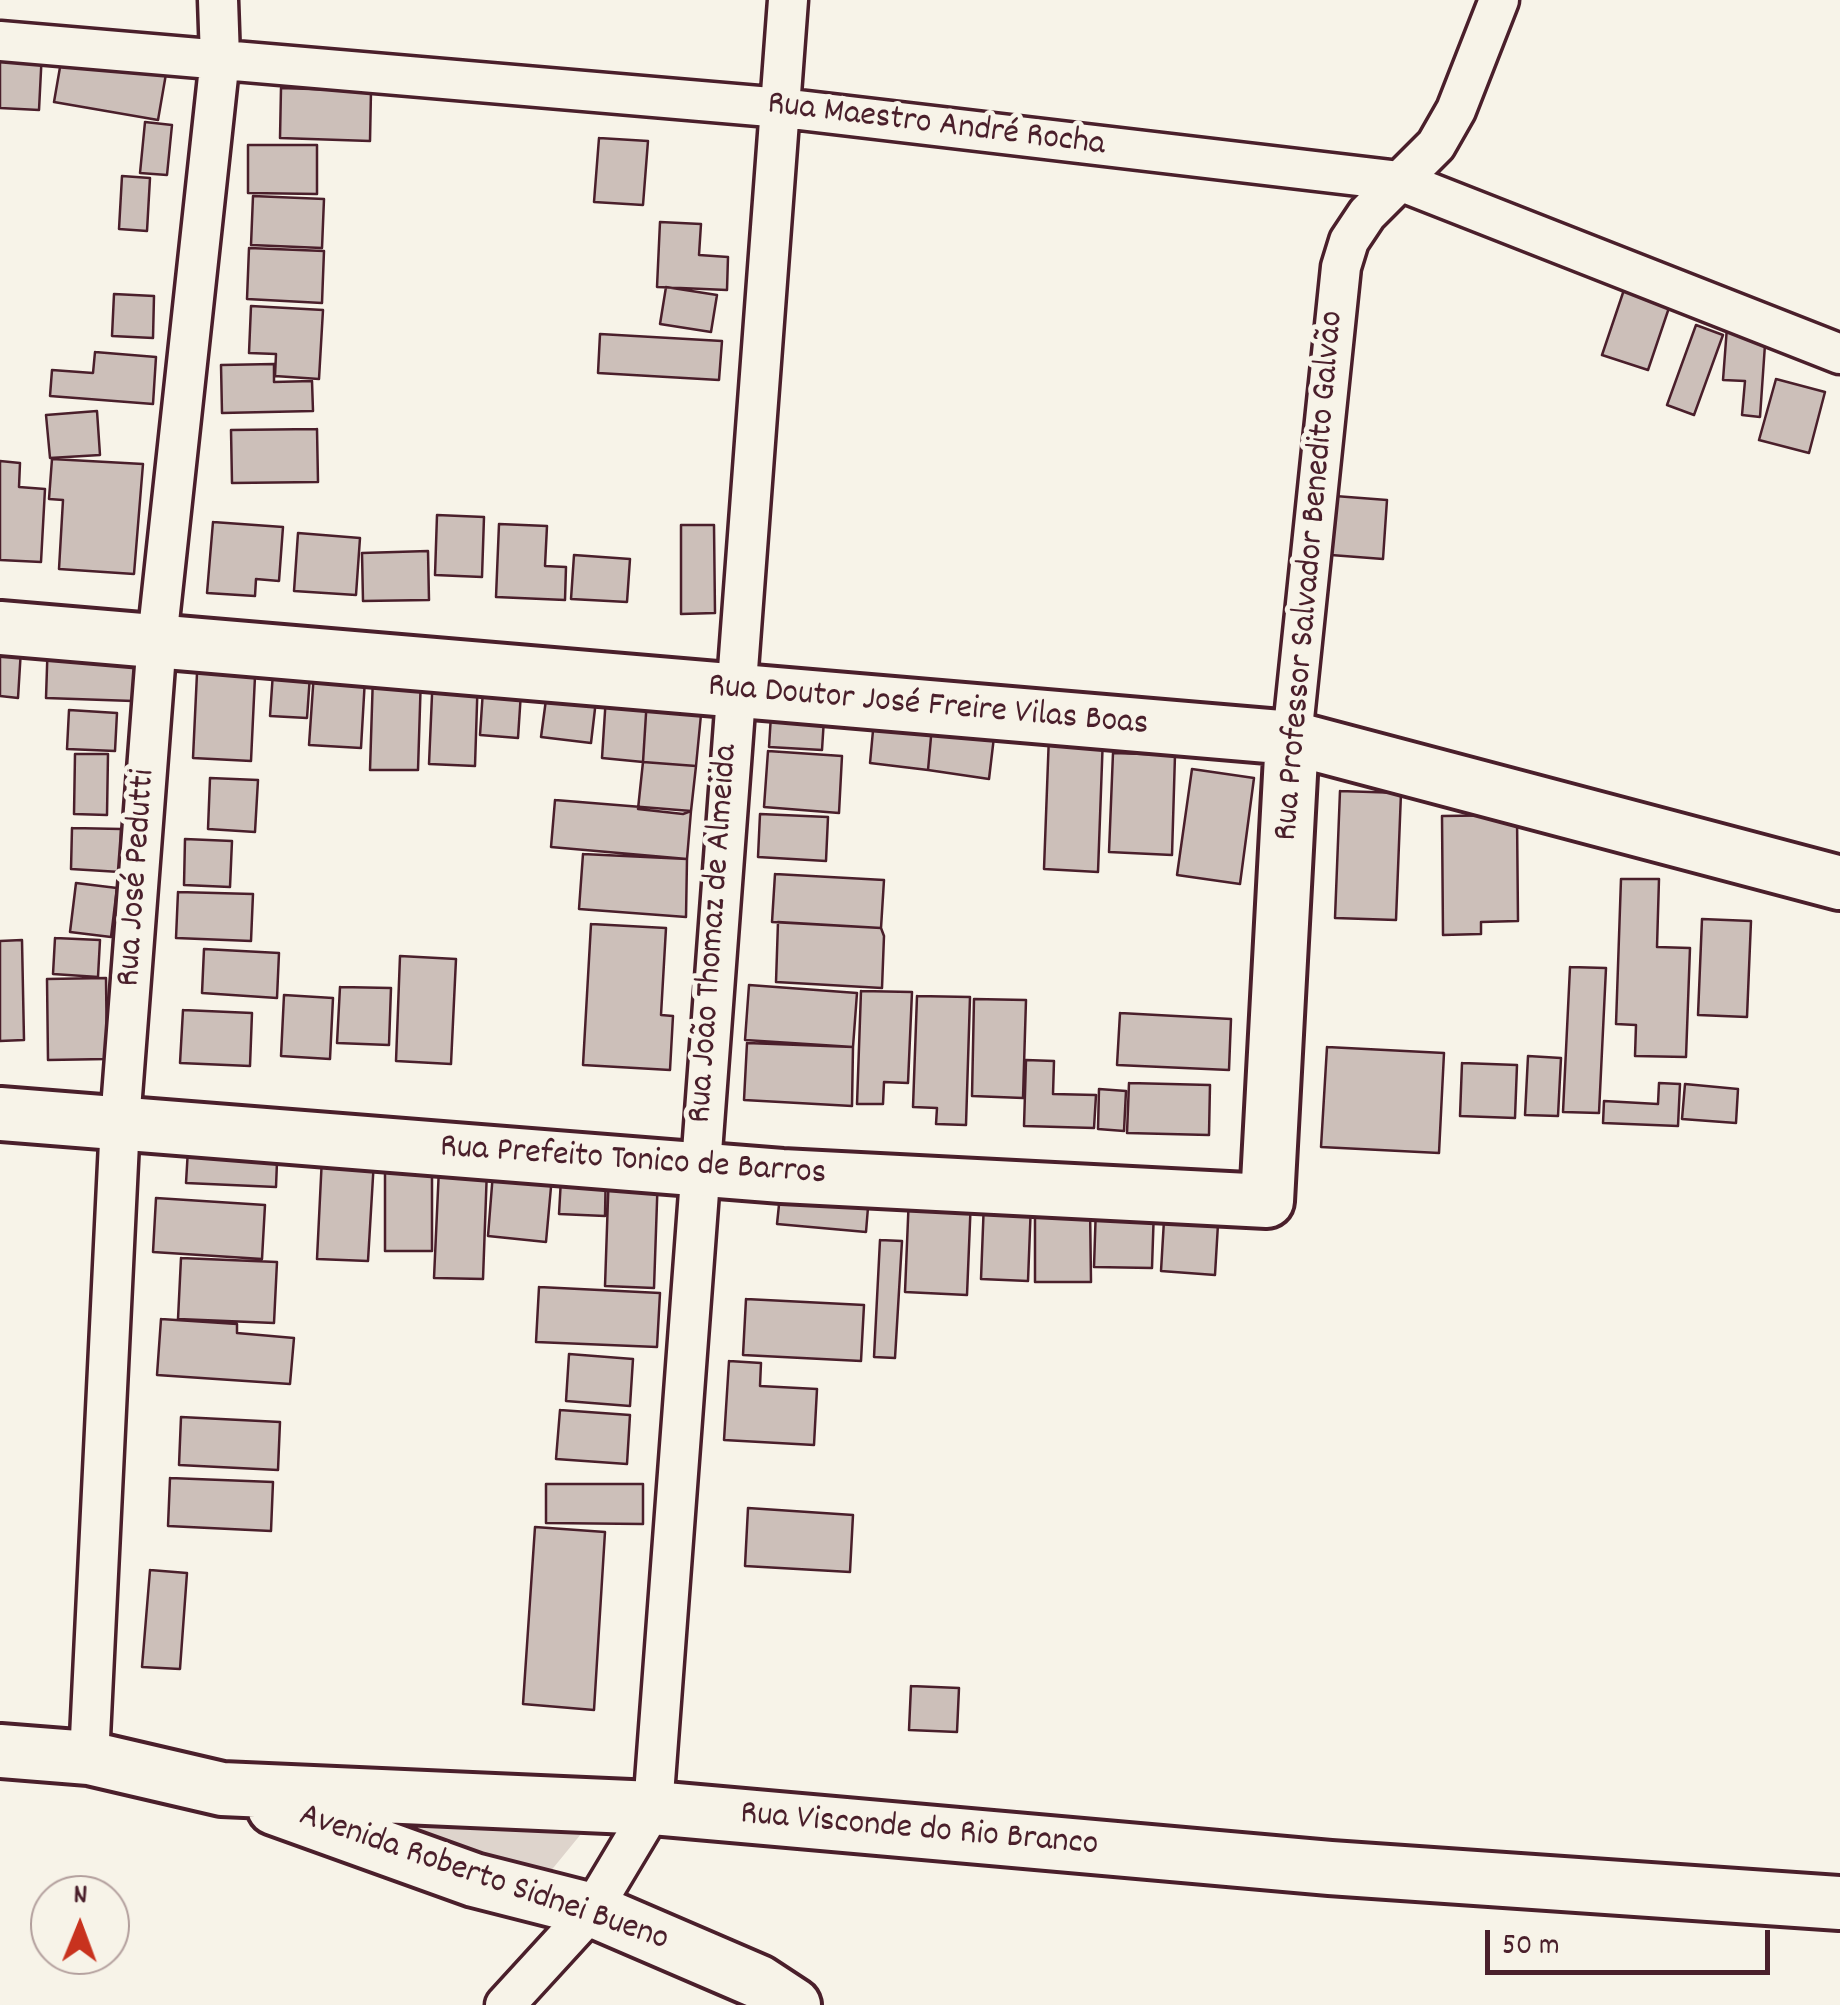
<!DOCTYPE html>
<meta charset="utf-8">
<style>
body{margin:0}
#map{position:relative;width:1840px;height:2005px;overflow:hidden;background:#f7f3e8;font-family:Dekko,sans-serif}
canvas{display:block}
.north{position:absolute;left:30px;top:1875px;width:100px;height:100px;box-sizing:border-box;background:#f7f3e8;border:2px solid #b29e9c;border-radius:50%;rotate:1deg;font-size:28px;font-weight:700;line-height:40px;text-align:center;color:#4a1f2b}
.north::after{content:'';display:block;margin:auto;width:35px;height:45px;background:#c8321e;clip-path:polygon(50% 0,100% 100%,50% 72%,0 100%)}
.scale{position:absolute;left:1485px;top:1930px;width:285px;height:45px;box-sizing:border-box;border:5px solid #4a1f2b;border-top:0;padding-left:12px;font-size:30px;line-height:35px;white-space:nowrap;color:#4a1f2b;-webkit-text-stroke:8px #f7f3e8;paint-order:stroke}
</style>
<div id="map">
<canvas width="1840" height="2005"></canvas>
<div class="north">N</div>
<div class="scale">50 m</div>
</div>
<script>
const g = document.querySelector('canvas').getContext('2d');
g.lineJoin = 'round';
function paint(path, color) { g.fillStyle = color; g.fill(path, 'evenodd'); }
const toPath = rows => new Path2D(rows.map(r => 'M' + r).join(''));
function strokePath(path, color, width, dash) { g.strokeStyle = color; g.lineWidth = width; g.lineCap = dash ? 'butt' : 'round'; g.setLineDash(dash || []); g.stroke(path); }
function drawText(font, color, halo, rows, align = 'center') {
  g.font = font + ' Dekko,sans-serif'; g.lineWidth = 10; g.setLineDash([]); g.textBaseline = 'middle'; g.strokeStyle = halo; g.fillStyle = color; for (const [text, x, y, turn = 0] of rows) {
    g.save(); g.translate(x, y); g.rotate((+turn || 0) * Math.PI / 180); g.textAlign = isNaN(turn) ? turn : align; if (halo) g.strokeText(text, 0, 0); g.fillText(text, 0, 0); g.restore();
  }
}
paint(toPath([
 [318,1803,590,1823,545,1878]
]), '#ded4cc');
const building = toPath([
 [0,49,42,51,39,110,0,108,0,49],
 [63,50,167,68,158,120,54,102,63,50],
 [281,88,371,91,370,141,280,138,281,88],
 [145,122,172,125,167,175,140,173,145,122],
 [599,138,648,141,643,205,594,202,599,138],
 [248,145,317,145,317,194,248,193,248,145],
 [122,176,150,178,147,231,119,229,122,176],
 [253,196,324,199,322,248,251,245,253,196],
 [660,222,701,224,699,255,728,257,727,290,657,287,660,222],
 [249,248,324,251,322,303,247,299,249,248],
 [1629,275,1675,290,1648,370,1602,355,1629,275],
 [666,287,717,295,711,332,660,324,666,287],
 [114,294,154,296,153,338,112,336,114,294],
 [251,306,323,310,319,379,275,376,276,354,249,353,251,306],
 [1696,325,1723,335,1694,415,1667,405,1696,325],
 [1727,327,1766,330,1760,417,1742,415,1745,381,1723,380,1727,327],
 [600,334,722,341,719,380,598,373,600,334],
 [95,352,156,357,153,404,50,396,52,370,93,373,95,352],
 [274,364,274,382,312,381,313,411,222,413,221,365,274,364],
 [1776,379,1825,392,1809,453,1759,440,1776,379],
 [97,411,100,455,50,458,46,415,97,411],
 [317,429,318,482,232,483,231,430,317,429],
 [52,459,143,464,134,574,59,569,63,500,49,499,52,459],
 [0,461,20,463,19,487,45,489,41,562,0,560,0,461],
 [1335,496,1387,500,1383,559,1331,555,1335,496],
 [437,515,484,517,482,577,435,575,437,515],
 [213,522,283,527,279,581,256,579,255,596,207,593,213,522],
 [499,524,547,526,545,566,566,567,565,600,496,597,499,524],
 [681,525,714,525,715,613,681,614,681,525],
 [298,533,360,538,356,595,294,591,298,533],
 [428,551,429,600,363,601,362,553,428,551],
 [574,555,630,559,627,602,571,599,574,555],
 [0,632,22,633,18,698,0,696,0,632],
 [48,637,136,639,133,701,46,698,48,637],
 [198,652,256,655,251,761,193,758,198,652],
 [274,658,311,661,307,718,270,716,274,658],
 [315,658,366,661,361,748,309,745,315,658],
 [433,672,478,673,475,766,429,764,433,672],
 [373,675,421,675,418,770,370,770,373,675],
 [484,675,522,677,518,738,480,735,484,675],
 [549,677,598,683,591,743,541,737,549,677],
 [703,694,696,766,643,762,647,698,703,694],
 [606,696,647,698,643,762,602,758,606,696],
 [772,699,825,703,822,750,769,747,772,699],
 [875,709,933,715,928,770,870,763,875,709],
 [69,710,117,713,115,751,67,749,69,710],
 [933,715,996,720,989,779,928,770,933,715],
 [1049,735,1103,736,1098,872,1044,869,1049,735],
 [768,751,842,756,839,813,764,807,768,751],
 [1113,753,1175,755,1172,855,1109,852,1113,753],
 [75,754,108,754,107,815,74,814,75,754],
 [643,762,696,766,691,811,683,814,638,809,643,762],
 [1192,769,1254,778,1240,884,1177,875,1192,769],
 [210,778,258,780,255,832,208,829,210,778],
 [1340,791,1401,793,1396,920,1335,918,1340,791],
 [555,800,691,811,687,859,551,847,555,800],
 [760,814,828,817,826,861,758,857,760,814],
 [1517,815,1518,921,1481,922,1481,934,1443,935,1442,816,1517,815],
 [72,828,121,829,120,872,71,869,72,828],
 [185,839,232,841,230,887,184,885,185,839],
 [583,854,687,859,686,917,579,909,583,854],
 [775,874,884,880,881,928,772,922,775,874],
 [1621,879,1659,879,1657,947,1690,948,1686,1057,1635,1056,1636,1025,1616,1024,1621,879],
 [76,883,117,888,111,937,70,932,76,883],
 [178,892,253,894,251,941,176,938,178,892],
 [1702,919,1751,921,1747,1017,1698,1015,1702,919],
 [778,922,881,928,884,936,882,988,776,982,778,922],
 [591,924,666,928,661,1015,673,1016,670,1070,583,1065,591,924],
 [55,938,100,940,98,977,53,974,55,938],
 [22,940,24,1040,0,1041,0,941,22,940],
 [204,949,279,953,277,998,202,993,204,949],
 [400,956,456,959,451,1064,396,1061,400,956],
 [1570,967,1606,968,1599,1113,1563,1112,1570,967],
 [106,978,107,1059,48,1060,47,979,106,978],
 [749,985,857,993,853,1047,745,1040,749,985],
 [340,987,391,988,389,1045,337,1043,340,987],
 [861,991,912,992,908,1083,884,1082,883,1104,857,1104,861,991],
 [284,995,333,998,330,1059,281,1056,284,995],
 [917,996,970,997,966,1125,936,1124,937,1108,913,1107,917,996],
 [974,999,1026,1000,1023,1098,972,1096,974,999],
 [183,1010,252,1013,250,1066,180,1063,183,1010],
 [1120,1013,1231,1019,1229,1070,1117,1065,1120,1013],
 [747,1043,853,1047,852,1106,744,1100,747,1043],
 [1327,1047,1444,1053,1439,1153,1321,1147,1327,1047],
 [1528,1056,1561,1058,1558,1116,1525,1115,1528,1056],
 [1026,1060,1054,1061,1053,1094,1096,1095,1094,1128,1024,1126,1026,1060],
 [1462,1063,1517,1065,1515,1118,1460,1116,1462,1063],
 [1129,1083,1210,1085,1209,1135,1127,1133,1129,1083],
 [1659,1083,1680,1084,1678,1126,1603,1123,1604,1101,1658,1104,1659,1083],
 [1685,1084,1738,1089,1736,1123,1682,1119,1685,1084],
 [1099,1089,1126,1091,1124,1131,1098,1129,1099,1089],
 [189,1132,278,1137,276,1187,186,1183,189,1132],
 [322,1157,374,1160,368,1261,317,1259,322,1157],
 [494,1160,553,1165,546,1242,488,1236,494,1160],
 [562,1161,606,1164,605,1216,559,1214,562,1161],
 [385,1162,432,1162,432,1251,385,1251,385,1162],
 [439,1168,487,1169,483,1279,434,1278,439,1168],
 [609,1169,658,1173,654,1288,605,1286,609,1169],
 [782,1176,870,1183,866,1232,777,1224,782,1176],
 [909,1195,971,1198,967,1295,905,1292,909,1195],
 [156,1198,265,1205,262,1259,153,1252,156,1198],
 [984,1201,1031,1203,1028,1281,981,1279,984,1201],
 [1165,1203,1219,1207,1215,1275,1161,1271,1165,1203],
 [1035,1206,1090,1206,1091,1282,1035,1282,1035,1206],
 [1096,1206,1154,1208,1152,1268,1094,1267,1096,1206],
 [880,1240,902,1241,895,1358,874,1357,880,1240],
 [181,1258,277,1262,274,1323,178,1319,181,1258],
 [539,1287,660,1293,657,1347,536,1342,539,1287],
 [746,1299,864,1305,861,1361,743,1355,746,1299],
 [161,1319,237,1324,237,1333,294,1338,290,1384,157,1375,161,1319],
 [569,1354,633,1359,630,1406,566,1401,569,1354],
 [729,1361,761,1363,760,1386,817,1389,814,1445,724,1440,729,1361],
 [560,1410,630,1415,627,1464,556,1459,560,1410],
 [181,1417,280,1422,278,1470,179,1465,181,1417],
 [170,1478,273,1482,271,1531,168,1526,170,1478],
 [546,1484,643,1484,643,1524,546,1523,546,1484],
 [748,1508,853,1515,850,1572,745,1566,748,1508],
 [535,1527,605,1532,594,1710,523,1704,535,1527],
 [150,1570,187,1573,180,1669,142,1667,150,1570],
 [911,1686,959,1688,957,1732,909,1730,911,1686]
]);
paint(building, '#ccbfb9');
strokePath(building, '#4a1f2b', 2.5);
const street = toPath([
 [0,41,782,108,1400,181,1840,354],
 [1292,738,1341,267,1349,241,1367,214,1436,145,1456,110,1499,0],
 [89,1758,120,1122,157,640,220,58,218,0],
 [505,2005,592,1910,653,1808,788,0]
]);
const secondary = toPath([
 [0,628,1292,738,1840,883],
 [0,1114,782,1176,1267,1201,1292,738],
 [0,1751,89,1758,222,1789,653,1808,1330,1868,1840,1903],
 [274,1808,474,1880,592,1910,759,1982,794,2005]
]);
strokePath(street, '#4a1f2b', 45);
strokePath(secondary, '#4a1f2b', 60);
strokePath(street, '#f7f3e8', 38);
strokePath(secondary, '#f7f3e8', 52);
drawText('35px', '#4a1f2b', '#f7f3e8', [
 ["Rua Maestro André Rocha",936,127,7],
 ["Rua Professor Salvador Benedito Galvão",1312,576,-85],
 ["Rua Doutor José Freire Vilas Boas",928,708,5],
 ["Rua José Pedutti",139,878,-86],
 ["Rua João Thomaz de Almeida",716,934,-86],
 ["Rua Prefeito Tonico de Barros",633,1163,4],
 ["Rua Visconde do Rio Branco",919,1832,5],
 ["Avenida Roberto Sidnei Bueno",483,1880,19]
]);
</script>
